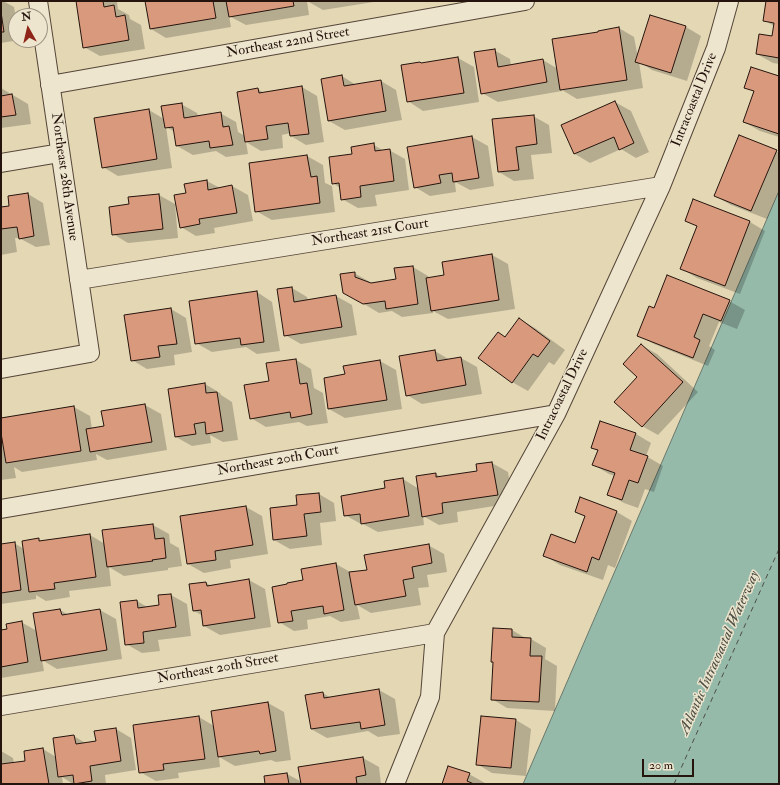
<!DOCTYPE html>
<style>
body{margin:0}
#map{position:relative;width:780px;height:785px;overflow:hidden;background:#e3d7b4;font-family:"IM FELL Double Pica",serif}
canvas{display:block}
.frame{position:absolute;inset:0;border:2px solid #25140d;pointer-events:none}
.north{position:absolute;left:8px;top:8px;width:40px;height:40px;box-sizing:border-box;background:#ede5ce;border:1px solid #9d9181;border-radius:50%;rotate:352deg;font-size:11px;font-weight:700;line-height:16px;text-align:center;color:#25140d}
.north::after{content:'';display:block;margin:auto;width:14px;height:18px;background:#8f2418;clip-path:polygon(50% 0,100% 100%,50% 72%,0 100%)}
.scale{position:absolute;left:642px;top:759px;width:52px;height:18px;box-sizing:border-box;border:2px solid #25140d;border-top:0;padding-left:5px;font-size:12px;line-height:14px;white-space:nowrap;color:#25140d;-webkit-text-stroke:3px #ede5ce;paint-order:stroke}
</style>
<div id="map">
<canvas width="780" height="785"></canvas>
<div class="frame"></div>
<div class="north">N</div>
<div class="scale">20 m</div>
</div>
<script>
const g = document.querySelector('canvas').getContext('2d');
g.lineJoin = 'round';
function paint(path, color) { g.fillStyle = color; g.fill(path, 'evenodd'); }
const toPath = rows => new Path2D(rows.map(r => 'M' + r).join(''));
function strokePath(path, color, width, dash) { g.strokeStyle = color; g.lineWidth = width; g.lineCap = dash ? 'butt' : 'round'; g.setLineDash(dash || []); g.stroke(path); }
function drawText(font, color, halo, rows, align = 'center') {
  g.font = font + ' "IM FELL Double Pica",serif'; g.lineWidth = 3; g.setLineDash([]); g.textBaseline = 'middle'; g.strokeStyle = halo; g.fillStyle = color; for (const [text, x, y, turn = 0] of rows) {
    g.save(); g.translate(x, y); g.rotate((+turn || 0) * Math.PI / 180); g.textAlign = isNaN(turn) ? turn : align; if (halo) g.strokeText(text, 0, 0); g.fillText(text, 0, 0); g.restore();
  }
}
const water = toPath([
 [779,191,779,784,523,784,779,191]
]);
paint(water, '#96baaa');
strokePath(water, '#69786b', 1);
paint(toPath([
 [1,1,3,1,14,7,16,19,16,40,19,40,1,43],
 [77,1,117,2,118,9,129,15,130,19,141,25,145,49,100,56,84,47],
 [146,1,380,1,323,10,307,1,309,15,246,25,229,16,231,27,166,38,151,29],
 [767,1,779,1,779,64,773,63,757,54,772,37,774,26,764,20],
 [686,27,701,36,687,81,652,70,639,62,643,88,577,99,562,90,562,91,498,102,482,93,494,50,510,59,511,66,543,60,558,69,619,28,634,37,638,58],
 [458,58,474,67,479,102,423,111,408,101,422,64],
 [342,76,356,85,381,81,396,90,402,120,345,130,329,121],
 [779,77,779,137,760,131,744,122,754,92,745,87],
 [302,87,317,96,324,142,306,145,291,136,290,133,282,135,283,148,261,151,246,142,248,154,226,157,216,151,193,155,177,146,175,132,166,127,172,168,118,176,103,167,95,119,149,110,164,119,181,104,197,113,198,116,220,113,236,122,238,132,245,136,258,89,264,93],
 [1,88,28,104,31,124,1,128],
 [615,102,631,111,649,152,636,158,621,149,590,163,575,154,562,125],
 [533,116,549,125,552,153,531,155,534,179,514,181,499,172],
 [472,137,488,146,494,186,470,190,457,183,455,183,456,192,430,196,415,187],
 [374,145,384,151,389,150,405,159,409,190,375,195,377,206,358,208,342,199,340,188,333,183,353,155],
 [776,151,779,153,779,191,767,219,731,205,715,196],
 [307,156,323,165,325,183,332,186,335,212,272,220,256,211,250,164],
 [207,181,220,188,232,186,248,195,253,221,214,228,215,233,196,236,181,227],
 [28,194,43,203,50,245,36,247,19,238,15,238,17,252,1,255,1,208,10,207],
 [159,195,175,204,178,238,128,243,113,234,130,205],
 [686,221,750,222,765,231,740,294,697,278,682,269,698,227],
 [492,255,508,264,515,309,448,319,433,311,433,313,402,317,392,311,379,313,344,292,354,273,370,282,370,284,397,279,413,267,428,276,429,278,445,276,443,263],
 [292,288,307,297,308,301,336,296,352,305,357,335,301,344,285,335],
 [257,292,272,302,280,351,257,354,246,347,212,352,196,343],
 [729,301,745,310,737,329,719,322,709,346,715,350,708,366,654,344,638,335,654,309],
 [171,309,186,318,192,352,174,355,175,365,147,369,132,360],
 [519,319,535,328,565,350,554,365,549,362,528,391,512,382,506,338],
 [641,345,657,354,698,392,658,435,642,426,638,377],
 [435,351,450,360,461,358,477,367,482,394,422,404,407,395,400,357],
 [296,360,311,369,314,388,323,393,328,423,307,426,299,422,266,427,251,418,270,382],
 [380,361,396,370,402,409,345,418,329,409,325,379,346,375,344,366],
 [205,384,220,393,221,395,232,402,238,440,223,442,210,435,211,443,192,446,176,437],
 [145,405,161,414,167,450,107,460,96,454,97,460,22,472,14,467,16,478,1,480,1,418,74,407,90,416,92,429,105,427],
 [601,422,636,434,651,443,646,456,663,466,654,492,645,489,638,508,624,503,608,494,615,476,609,474,594,465,598,451,592,447],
 [492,463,508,472,513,503,457,512,458,522,439,525,423,516,424,525,378,532,363,524,361,524,345,515,403,479,419,489,435,474,442,477,478,472,477,465],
 [319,494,334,503,336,521,320,523,322,545,290,549,274,540,298,505],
 [246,507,262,516,268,554,230,560,231,568,204,573,188,564,181,517],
 [576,512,617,512,632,521,615,568,608,565,603,580,560,565,545,556,576,544,586,517],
 [153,525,169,534,170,543,179,548,182,566,168,568,168,570,124,576,109,567,111,586,69,591,70,597,46,601,36,595,36,599,1,604,1,545,14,543,24,549,39,540,43,542,90,535,105,544],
 [428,545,444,554,447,572,427,575,429,587,418,588,421,605,371,613,357,605,360,619,341,622,330,616,307,620,308,629,294,631,279,622,304,581,302,570,336,564,352,573,368,571],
 [249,580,265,589,271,627,220,635,204,626,203,616,194,611,206,583,212,586],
 [171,595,187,604,191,636,158,640,160,651,142,653,126,644,121,603,137,601,149,608,160,606,159,596],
 [60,610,69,615,100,610,116,619,122,659,57,669,42,660,44,671,1,678,1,631,8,630,21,622,37,631],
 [512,630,527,639,531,639,546,648,545,659,557,666,555,711,507,708,492,699,494,663,492,662],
 [379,690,395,699,400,734,378,737,368,731,327,738,311,729,307,696,323,693,331,698],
 [268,703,284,712,291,760,276,762,271,760,235,766,219,757,220,767,178,773,179,778,156,781,140,772,199,717,214,726],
 [516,720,531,729,526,776,492,773,477,764],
 [116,729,131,738,136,770,105,775,106,784,73,784,62,777,63,784,1,784,1,751,13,758,14,763,26,761,43,749,56,757,54,739,74,736,87,744,97,742],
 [363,758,379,767,381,784,266,784,265,777,287,774,302,782,299,768],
 [469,774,485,783,485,784,443,784]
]), '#0003');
strokePath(toPath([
 [674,784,779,549]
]), '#4d4e44', 1, [5, 4]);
const building = toPath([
 [76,1,103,1,104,7,114,5,116,17,125,15,129,40,83,48,76,1],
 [145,1,213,1,216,18,150,29,145,1],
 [226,1,293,1,294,6,229,17,226,1],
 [766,1,779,1,779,58,756,54,759,34,772,36,774,23,763,21,766,1],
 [1,12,4,32,1,32,1,12],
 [650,15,686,26,671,73,635,62,650,15],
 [619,27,627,80,560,90,552,39,598,32,598,31,619,27],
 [495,49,498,67,543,59,547,82,481,94,474,52,495,49],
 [458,57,464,93,407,102,401,65,420,62,421,63,458,57],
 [751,67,779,76,779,134,743,122,754,91,744,88,751,67],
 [342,75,344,86,381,80,386,111,328,121,321,79,342,75],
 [302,86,309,134,290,136,288,123,266,126,268,139,245,142,237,92,258,88,259,93,302,86],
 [12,94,16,115,1,117,1,96,12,94],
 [615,101,634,143,619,150,614,137,574,154,561,125,615,101],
 [182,103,184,118,221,112,223,127,229,126,233,145,210,148,209,141,176,146,173,127,165,128,161,106,182,103],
 [149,109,157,159,102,168,94,118,149,109],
 [534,115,537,144,516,147,519,170,498,172,492,119,534,115],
 [739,135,777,150,751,211,714,196,739,135],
 [472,136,479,178,453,182,452,173,439,175,441,183,414,188,407,147,472,136],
 [374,143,375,151,390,149,394,181,360,186,361,197,341,200,339,183,332,184,329,157,352,154,351,147,374,143],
 [307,155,311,177,317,176,320,203,255,212,249,163,307,155],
 [207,180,208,190,232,185,237,213,199,219,200,224,180,228,174,195,186,193,184,184,207,180],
 [28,193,34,236,19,239,17,227,1,229,1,207,9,206,8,196,28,193],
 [159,194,163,229,112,235,109,207,129,204,128,197,159,194],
 [693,199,750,221,725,286,680,269,697,226,685,221,693,199],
 [492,254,499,300,431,311,426,278,444,275,442,262,492,254],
 [413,266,418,304,386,309,385,301,363,304,343,293,340,274,355,272,355,277,371,283,396,279,394,268,413,266],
 [667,275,730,300,721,321,703,314,694,337,700,340,693,358,637,336,649,306,654,308,667,275],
 [292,287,294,302,336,295,342,327,284,336,277,289,292,287],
 [257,291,264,342,241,345,240,338,195,344,189,301,257,291],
 [171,308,177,344,158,346,160,357,131,361,124,315,171,308],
 [519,318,550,341,538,357,533,354,512,383,478,358,498,332,505,337,519,318],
 [641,344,683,382,642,427,614,402,637,377,623,364,641,344],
 [435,350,437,361,461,357,466,385,406,396,399,356,435,350],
 [296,359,300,384,307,383,312,414,291,418,290,412,250,419,244,385,269,381,266,363,296,359],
 [380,360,387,400,328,409,324,378,345,374,343,366,380,360],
 [205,383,206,393,217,392,223,431,206,434,205,422,194,424,196,434,175,437,168,389,205,383],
 [145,404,152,442,90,452,86,429,104,426,101,411,145,404],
 [74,406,81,451,6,463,1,433,1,418,74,406],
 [600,421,636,433,630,450,648,456,638,483,629,480,622,500,607,495,615,473,592,465,598,450,591,448,600,421],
 [492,462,498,495,442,503,443,513,422,517,416,476,436,473,436,477,477,471,476,464,492,462],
 [403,478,409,516,361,524,360,514,344,516,341,496,385,488,384,481,403,478],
 [319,493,321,512,304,514,307,536,273,540,270,508,297,505,296,495,319,493],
 [580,497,617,511,599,560,592,557,587,572,543,556,551,534,575,543,585,516,575,512,580,497],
 [246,506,253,545,215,551,216,560,187,564,180,516,246,506],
 [153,524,155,539,164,538,166,558,152,560,153,561,107,567,102,530,153,524],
 [90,534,96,577,54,583,55,589,29,592,22,541,39,538,39,541,90,534],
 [15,542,21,590,1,593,1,544,15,542],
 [429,544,432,563,412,567,414,578,403,580,406,596,355,605,349,572,367,570,364,555,429,544],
 [336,563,344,610,324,614,323,606,291,611,293,621,278,623,272,587,287,584,287,583,303,580,301,569,336,563],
 [249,579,255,618,203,626,201,610,193,611,189,584,206,582,207,586,249,579],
 [171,594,176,627,143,632,144,643,125,645,120,602,137,600,138,608,159,605,158,595,171,594],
 [60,609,62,615,100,609,107,650,41,661,33,613,60,609],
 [22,621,28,662,1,667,1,630,7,629,6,624,22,621],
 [493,628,512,629,512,637,531,638,530,656,542,656,539,702,491,700,493,662,491,662,493,628],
 [379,689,385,725,361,729,360,722,311,729,305,695,323,692,324,698,379,689],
 [268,702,276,751,260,754,259,751,218,757,211,711,268,702],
 [199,716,205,759,163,764,164,770,139,773,133,725,199,716],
 [481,716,516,719,511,768,476,765,481,716],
 [116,728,121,761,90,766,92,781,74,784,73,775,58,777,53,738,74,735,76,744,96,741,94,731,116,728],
 [43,748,49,784,1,784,1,764,25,761,24,751,43,748],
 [363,757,366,775,356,777,357,784,301,784,298,767,363,757],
 [448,766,470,773,467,781,474,784,442,784,448,766],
 [287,773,289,784,265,784,264,776,287,773]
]);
paint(building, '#d9997d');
strokePath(building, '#25140d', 1);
const street = toPath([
 [50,85,525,1],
 [1,163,60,153],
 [79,280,661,186],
 [1,369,90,353,38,1],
 [1,509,556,414],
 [1,706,435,633],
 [395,784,430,697,435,633,556,414,661,186,716,48,729,1]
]);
strokePath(street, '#544537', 20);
strokePath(street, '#ede5ce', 18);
drawText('14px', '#25140d', '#ede5ce', [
 ["Northeast 22nd Street",288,43,-10],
 ["Intracoastal Drive",695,100,-68],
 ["Northeast 28th Avenue",64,177,82],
 ["Northeast 21st Court",370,233,-9],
 ["Intracoastal Drive",563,395,-64],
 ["Northeast 20th Court",278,461,-10],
 ["Northeast 20th Street",218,669,-10]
]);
drawText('italic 15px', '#4d4e44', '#ede5ce', [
 ["Atlantic Intracoastal Waterway",720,653,-66]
]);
</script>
